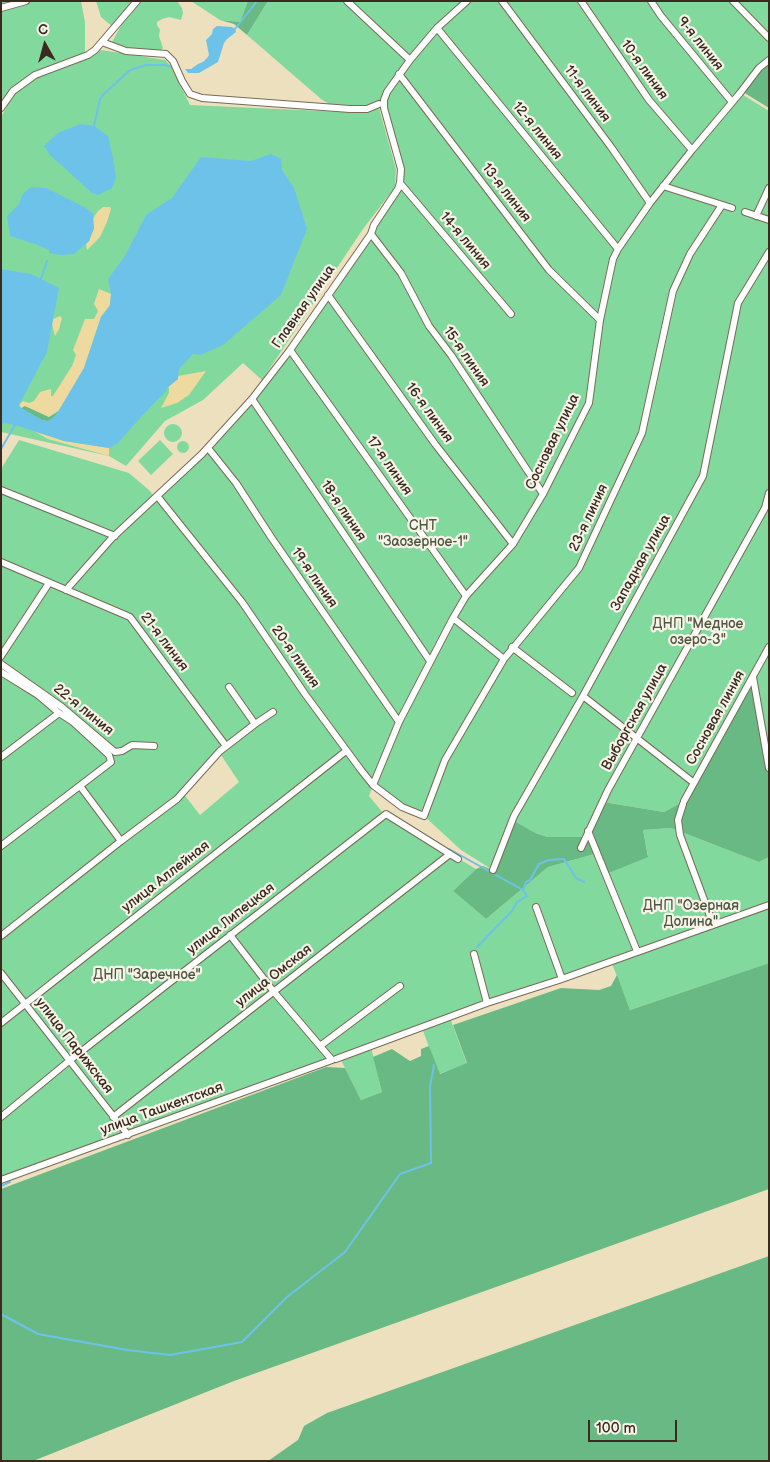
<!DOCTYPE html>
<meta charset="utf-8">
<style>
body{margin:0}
#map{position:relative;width:770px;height:1462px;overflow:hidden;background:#ede0bf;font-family:"Balsamiq Sans",sans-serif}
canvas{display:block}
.frame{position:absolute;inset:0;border:2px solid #3b2a1e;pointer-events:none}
.north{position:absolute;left:20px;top:20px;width:50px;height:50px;-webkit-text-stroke:4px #f7f3e8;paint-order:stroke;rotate:353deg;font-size:14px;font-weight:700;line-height:20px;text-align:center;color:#3b2a1e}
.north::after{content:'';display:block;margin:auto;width:18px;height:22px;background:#3b2a1e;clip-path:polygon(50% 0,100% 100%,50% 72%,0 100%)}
.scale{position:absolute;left:588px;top:1420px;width:89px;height:22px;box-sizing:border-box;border:2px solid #3b2a1e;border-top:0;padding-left:6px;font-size:15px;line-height:18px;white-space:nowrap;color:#3b2a1e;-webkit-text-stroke:4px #f7f3e8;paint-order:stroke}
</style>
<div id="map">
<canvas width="770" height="1462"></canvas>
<div class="frame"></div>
<div class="north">С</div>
<div class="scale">100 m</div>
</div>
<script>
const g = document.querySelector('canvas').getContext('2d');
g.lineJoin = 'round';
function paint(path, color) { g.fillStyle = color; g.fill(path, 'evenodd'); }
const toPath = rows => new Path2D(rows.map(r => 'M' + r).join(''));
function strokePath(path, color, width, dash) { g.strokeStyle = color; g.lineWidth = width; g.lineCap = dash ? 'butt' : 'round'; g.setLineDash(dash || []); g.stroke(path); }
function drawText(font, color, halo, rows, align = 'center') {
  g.font = font + ' "Balsamiq Sans",sans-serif'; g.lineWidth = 4.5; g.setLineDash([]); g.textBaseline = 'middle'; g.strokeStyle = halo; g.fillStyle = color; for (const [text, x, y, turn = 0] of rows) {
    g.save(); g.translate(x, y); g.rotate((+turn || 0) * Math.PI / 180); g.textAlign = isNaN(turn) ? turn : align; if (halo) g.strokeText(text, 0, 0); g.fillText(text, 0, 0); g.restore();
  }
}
paint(toPath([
 [1,1,81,1,85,22,85,56,35,75,13,91,1,108],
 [96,1,137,1,113,27,101,17],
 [142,1,177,1,182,8,183,13,181,20,169,17,162,19,157,22,157,25,160,30,159,36,163,48,161,50,126,49,112,42,122,24],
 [191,1,248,1,240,22,220,20],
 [268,1,769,1,769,60,740,93,769,111,769,768,684,801,664,812,603,802,585,837,548,837,535,833,493,870,461,850,424,816,402,807,373,785,369,796,384,814,476,869,453,891,486,919,548,867,598,853,648,856,643,830,671,828,759,862,769,857,769,963,630,1010,611,961,450,1018,467,1064,439,1074,422,1028,371,1047,382,1092,361,1100,340,1058,1,1180,1,469,19,440,129,473,150,491,156,499,208,448,291,350,398,189,401,169,384,100,377,101,366,106,352,107,329,104,321,99,247,35],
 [219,752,239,782,200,815,183,793],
 [101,50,165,60,171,66,190,105,367,113,379,108,396,169,395,187,363,229,262,380,243,363,203,400,165,421,126,466,109,456,1,432,1,117,13,96,32,79,75,64],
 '164 433a9 9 0 1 1 18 0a9 9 0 1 1-18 0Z',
 [160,440,173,454,151,475,138,461],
 '177 447a6 6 0 1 1 12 0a6 6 0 1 1-12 0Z'
]), '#82d99d');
paint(toPath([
 [248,1,268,1,247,35,234,24,220,20,240,22],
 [769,64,769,108,743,92,757,72],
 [25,406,49,417,60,410,54,417,48,421,42,420,21,408],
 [753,677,769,768,769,857,759,862,671,828,643,830,648,857,606,874,598,853,548,867,486,919,453,891,476,869,483,866,492,870,512,820,535,833,548,837,585,837,603,802,664,812,684,801],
 [769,963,769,1189,234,1381,33,1461,1,1461,1,1189,326,1067,345,1068,361,1100,382,1092,373,1057,392,1049,410,1061,421,1056,421,1049,429,1046,440,1074,467,1063,453,1025,561,988,599,990,611,986,617,975,630,1010],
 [769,1256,769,1461,268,1461,298,1440,304,1426,327,1413]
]), '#69b984');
paint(toPath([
 [103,207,110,207,111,209,107,222,100,237,87,250,86,244,89,241,94,228,92,220,98,211],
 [99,289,111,294,110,306,101,317,84,368,60,410,49,417,25,406,21,408,19,405,23,401,29,403,34,401,40,392,51,389,51,396,53,396,72,366,76,355,73,350,85,319,94,319,98,311,94,304],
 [60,316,62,318,59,329,55,336,52,324,53,319],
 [206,371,189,395,177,403,161,408,169,393,169,388,168,387,178,379,178,376],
 [34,431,64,441,109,448,109,456,48,439]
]), '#eeda9e');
paint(toPath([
 [217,26,232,27,235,29,236,32,227,39,224,43,218,62,199,73,188,73,185,69,191,69,198,64,203,62,207,58,209,55,206,40,212,34,213,29],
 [80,124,94,126,108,136,113,158,116,177,112,188,98,195,92,193,50,155,44,146,58,133],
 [271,154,281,159,282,170,294,188,307,229,281,295,223,345,200,355,193,354,179,369,178,379,167,388,166,391,139,419,118,443,109,448,64,441,15,425,4,423,1,426,1,269,31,274,59,288,47,352,19,405,21,408,42,420,48,421,54,417,59,410,84,368,101,317,110,305,111,294,108,280,113,272,125,256,146,215,172,198,201,157,251,161],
 [31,187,46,188,86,208,93,214,94,228,89,241,74,254,61,255,49,253,49,250,35,244,10,236,7,216,19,204,22,195]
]), '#6dc2ea');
strokePath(toPath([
 [235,29,257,1],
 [94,126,100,99,103,95,130,70,146,65,165,65,172,67],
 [41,279,47,261],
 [1,449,15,425],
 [449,849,523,890],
 [477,947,512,911,517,902,527,896,523,890,526,882,530,880,539,864,549,860,564,859,576,878,584,882],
 [1,1186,10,1182],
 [1,1314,38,1334,127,1350,170,1355,242,1342,287,1297,345,1252,400,1174,431,1163,430,1086,434,1065]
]), '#6dc2ea', 2);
const street = toPath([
 [347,1,410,60],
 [502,1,611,147,650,203],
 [581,1,649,100,692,150],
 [651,1,661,16,732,102],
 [733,1,769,38],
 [1,8,26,1],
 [437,28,618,249],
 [102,42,126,51,166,54,173,61,182,81,190,94,202,98,350,109,367,109,379,104],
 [399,74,549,270,600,320],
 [1,108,13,91,35,75,88,55,95,50,137,1],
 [400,183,511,314],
 [663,186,732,208],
 [745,212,769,220],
 [756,216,769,188],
 [371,234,401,273,429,326,451,355,543,494],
 [328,295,435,444,513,544],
 [290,350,466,596],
 [252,399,430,661],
 [208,448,236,483,271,537,399,722],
 [1,490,115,536],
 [158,497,242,602,305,694,361,770,373,785,402,807,424,816,445,760,504,659,579,568,642,433,673,291,690,254,722,205],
 [1,562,130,617,226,746],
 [66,590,112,538,202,454,252,399,290,350,371,234,374,225,398,189,400,183,401,169,384,108,384,100,387,92,410,60,437,28,467,1],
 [453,618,504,659],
 [512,647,572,693],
 [1,656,49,583],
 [1,664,62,707,115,752,122,751,132,745,154,746],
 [1,672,38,695,59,713,73,722,109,755,111,762,1,846],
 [753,677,769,768],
 [229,687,255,724],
 [583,696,694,783],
 [1,757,59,713],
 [373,785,399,722,453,618,466,596,513,544,543,494,589,403,600,320,613,259,618,249,650,203,692,150,740,93,759,68,769,60],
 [80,786,121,841],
 [684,801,769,647],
 [683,804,678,820,680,835,713,924],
 [588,831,637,951],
 [581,848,608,790,765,508,769,493],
 [493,870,514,816,583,696,703,476,738,303,769,252],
 [536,907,562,979],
 [1,936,121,841,177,799,220,751,255,724,273,712],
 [474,954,487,1003],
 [1,973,128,1135],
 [1,1023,346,751],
 [320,1046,400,986],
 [336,1059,487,1003,559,980,769,905],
 [1,1117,69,1061,386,814,458,859],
 [113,1117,450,854],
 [1,1180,332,1060,274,992,230,935]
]);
strokePath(street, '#796a56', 8);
strokePath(street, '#fff', 6);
drawText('14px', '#3b2a1e', '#f7f3e8', [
 ["9-я линия",700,44,51],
 ["10-я линия",644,70,54],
 ["11-я линия",587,94,53],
 ["12-я линия",537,131,51],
 ["13-я линия",506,193,52],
 ["14-я линия",465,241,50],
 ["Главная улица",304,307,-55],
 ["15-я линия",466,357,55],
 ["16-я линия",429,413,54],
 ["Сосновая улица",553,442,-64],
 ["17-я линия",389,466,55],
 ["18-я линия",343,511,56],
 ["23-я линия",589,518,-65],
 ["Западная улица",641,563,-61],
 ["19-я линия",314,578,55],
 ["21-я линия",164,642,53],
 ["20-я линия",295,657,55],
 ["22-я линия",83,710,39],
 ["Выборгская улица",635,717,-61],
 ["Сосновая линия",716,718,-61],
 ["улица Аллейная",166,877,-38],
 ["улица Липецкая",231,919,-38],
 ["улица Омская",274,976,-38],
 ["улица Парижская",74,1046,52],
 ["улица Ташкентская",162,1109,-20]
]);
drawText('14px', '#4d563e', '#f7f3e8', [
 ["СНТ",423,526],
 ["\"Заозерное-1\"",423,542],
 ["ДНП \"Медное",698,624],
 ["озеро-3\"",698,640],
 ["ДНП \"Озерная",691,906],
 ["Долина\"",691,922],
 ["ДНП \"Заречное\"",147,975]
]);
</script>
